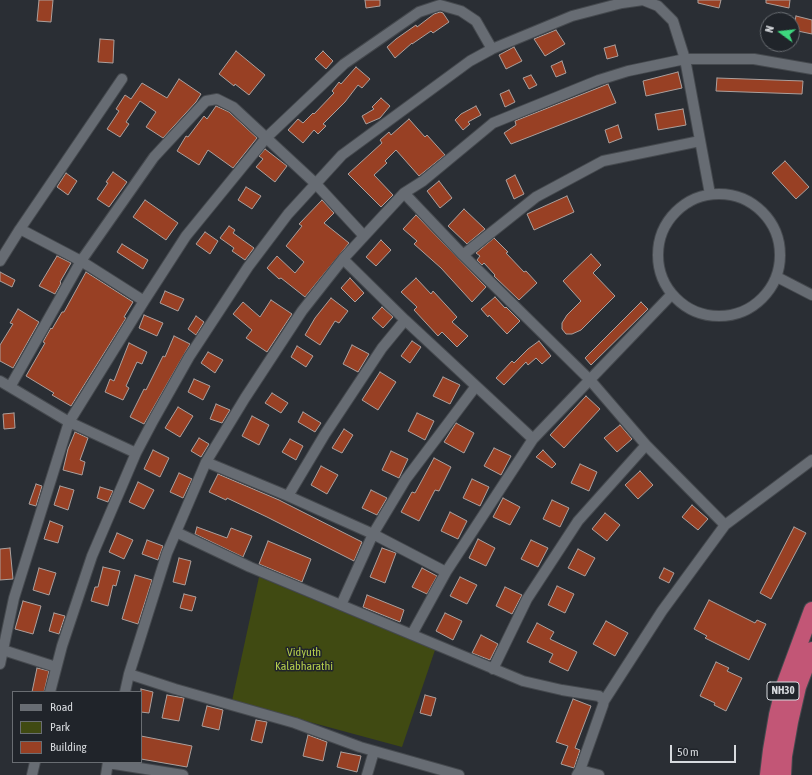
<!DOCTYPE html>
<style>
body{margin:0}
#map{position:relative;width:812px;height:775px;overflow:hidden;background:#2a2e34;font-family:"Asap Condensed",sans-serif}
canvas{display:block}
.legend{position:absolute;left:12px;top:691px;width:130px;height:72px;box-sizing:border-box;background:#20242a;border:1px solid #696d72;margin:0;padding:5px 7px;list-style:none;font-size:12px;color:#d7dade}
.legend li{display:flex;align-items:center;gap:8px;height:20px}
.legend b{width:20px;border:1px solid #696d72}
.north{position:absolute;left:760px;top:12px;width:40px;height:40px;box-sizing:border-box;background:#20242a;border:1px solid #696d72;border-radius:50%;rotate:285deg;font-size:11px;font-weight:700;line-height:16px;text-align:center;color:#d7dade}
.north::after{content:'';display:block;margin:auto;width:14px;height:18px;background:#3dd77e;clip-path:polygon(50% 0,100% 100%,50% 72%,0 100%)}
.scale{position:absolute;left:670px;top:745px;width:66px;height:18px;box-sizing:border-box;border:2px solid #d7dade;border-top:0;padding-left:5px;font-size:12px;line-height:14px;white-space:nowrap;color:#d7dade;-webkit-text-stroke:3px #20242a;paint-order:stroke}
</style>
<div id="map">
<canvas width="812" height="775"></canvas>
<ul class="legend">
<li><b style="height:5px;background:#676c73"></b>Road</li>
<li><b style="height:11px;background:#404a12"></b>Park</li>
<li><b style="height:11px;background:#984024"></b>Building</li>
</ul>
<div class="north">N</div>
<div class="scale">50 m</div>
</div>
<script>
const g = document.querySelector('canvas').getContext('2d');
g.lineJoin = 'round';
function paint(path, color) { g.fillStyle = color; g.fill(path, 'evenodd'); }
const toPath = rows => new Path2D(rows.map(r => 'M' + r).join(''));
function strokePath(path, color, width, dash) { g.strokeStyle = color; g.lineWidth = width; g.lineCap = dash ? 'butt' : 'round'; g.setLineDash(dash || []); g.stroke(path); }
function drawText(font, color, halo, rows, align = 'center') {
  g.font = font + ' "Asap Condensed",sans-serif'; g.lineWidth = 3; g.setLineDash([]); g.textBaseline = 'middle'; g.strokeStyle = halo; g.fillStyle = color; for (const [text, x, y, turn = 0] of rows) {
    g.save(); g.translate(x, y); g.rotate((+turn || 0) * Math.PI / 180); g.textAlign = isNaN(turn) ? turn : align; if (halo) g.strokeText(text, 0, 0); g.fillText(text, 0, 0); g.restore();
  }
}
paint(toPath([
 [259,577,435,650,402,747,232,701]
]), '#404a12');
const building = toPath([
 [39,0,53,0,51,22,37,21,39,0],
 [365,0,380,0,380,6,366,8,365,0],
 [698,0,721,0,719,8,698,3,698,0],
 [766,0,790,0,789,8,766,3,766,0],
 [440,12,443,13,449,22,433,33,431,31,412,44,412,43,395,58,387,47,396,39,416,25,417,27,434,14,440,12],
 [796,16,812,20,812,34,793,30,796,16],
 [556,30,565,44,545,56,534,39,556,30],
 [100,39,114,40,113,63,98,62,100,39],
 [615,45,618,56,607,59,604,48,615,45],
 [514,47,522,61,506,69,499,55,514,47],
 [236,51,265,75,249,95,235,84,234,86,219,74,236,51],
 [323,51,333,61,326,69,315,59,323,51],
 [562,61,566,73,556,77,551,66,562,61],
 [356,67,370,79,362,88,358,85,345,102,323,124,326,126,318,134,314,130,303,143,288,130,298,119,303,123,313,113,314,114,334,93,332,91,339,82,341,84,356,67],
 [678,72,682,88,646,96,643,81,678,72],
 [531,75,537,85,529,89,523,78,531,75],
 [717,78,803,81,802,94,716,91,717,78],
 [179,79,201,94,196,102,163,138,146,127,156,112,140,101,126,122,129,124,120,137,107,129,119,111,116,109,125,95,131,99,142,83,167,98,179,79],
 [608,84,616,103,511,144,504,133,516,125,515,121,608,84],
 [509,90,515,102,505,107,500,94,509,90],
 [381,98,390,106,380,118,366,124,362,116,374,109,372,107,381,98],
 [216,106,229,112,257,138,233,168,208,150,199,165,177,151,186,136,188,137,204,116,207,119,216,106],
 [476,106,481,115,468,122,470,124,463,130,455,120,461,114,476,106],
 [683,109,686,125,658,130,655,114,683,109],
 [409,119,425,137,427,135,445,155,419,176,396,150,385,161,387,163,374,175,393,195,381,207,348,174,382,143,380,140,389,132,391,135,409,119],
 [618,125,622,138,609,143,605,130,618,125],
 [265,149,287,166,275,182,256,167,263,159,259,156,265,149],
 [785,161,809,187,796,199,772,173,785,161],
 [113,172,127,182,109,207,97,199,108,183,106,182,113,172],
 [66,173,77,181,68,195,57,187,66,173],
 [515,175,524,194,514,199,506,180,515,175],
 [439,181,452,198,440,208,427,191,439,181],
 [246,187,261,196,252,209,238,200,246,187],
 [567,196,574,212,534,230,527,214,567,196],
 [145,200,178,223,166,240,133,217,145,200],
 [322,200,334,213,324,223,349,243,305,297,281,278,279,279,267,268,277,256,295,273,304,262,286,246,302,226,299,224,322,200],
 [464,209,485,229,467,244,448,226,464,209],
 [416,215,486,287,472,302,441,268,414,244,417,241,403,229,416,215],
 [229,226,235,230,233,233,254,248,245,260,232,251,234,248,220,238,229,226],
 [205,232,218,241,210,254,196,244,205,232],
 [494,238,508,252,506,253,524,272,526,271,537,283,519,300,494,276,495,275,484,263,482,265,477,260,480,256,476,253,494,238],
 [381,240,391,250,376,266,366,257,381,240],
 [122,244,148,260,143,269,117,252,122,244],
 [591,254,601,265,593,273,615,296,581,330,572,334,566,334,562,329,562,323,567,315,581,301,563,281,591,254],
 [57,256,71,263,60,282,61,283,55,294,39,286,57,256],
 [0,272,15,280,12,287,0,281,0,272],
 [86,272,133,302,124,317,126,318,71,406,52,395,54,393,26,376,45,343,43,342,51,328,52,329,62,312,64,312,86,272],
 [350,278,364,293,355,302,341,288,350,278],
 [416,278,431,294,433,291,457,317,452,322,468,336,457,347,442,332,438,336,414,310,417,307,401,292,416,278],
 [165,291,184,299,178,311,160,303,165,291],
 [495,297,505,308,506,307,520,321,507,334,489,315,488,317,481,309,495,297],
 [331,298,348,311,339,323,335,321,320,345,305,335,315,318,331,298],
 [271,300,292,314,267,352,246,338,252,330,233,314,243,302,260,317,271,300],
 [641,302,648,309,591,365,585,358,641,302],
 [382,307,393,317,383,328,372,318,382,307],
 [18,309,39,322,13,368,0,361,0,345,13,324,10,323,18,309],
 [144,315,163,323,157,336,139,328,144,315],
 [196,316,204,322,196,335,188,329,196,316],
 [174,336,190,344,144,424,130,417,144,389,146,390,163,356,165,357,174,336],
 [412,341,421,347,410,363,401,356,412,341],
 [539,341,551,356,542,364,536,358,528,365,526,362,504,385,496,378,512,361,514,363,528,349,539,341],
 [129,343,147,352,142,364,137,362,126,386,129,388,123,400,105,392,110,379,114,381,129,343],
 [352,345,369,354,358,372,343,364,352,345],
 [297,346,313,356,306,367,291,357,297,346],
 [208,352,223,360,215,373,201,363,208,352],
 [380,372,396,382,378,410,362,400,380,372],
 [443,377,460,385,450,404,433,396,443,377],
 [194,379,210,386,203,400,188,392,194,379],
 [272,393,288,403,281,413,265,403,272,393],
 [586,396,600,409,564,448,550,435,586,396],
 [216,404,230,410,222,423,210,419,216,404],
 [178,407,193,416,180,437,165,428,178,407],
 [303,412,321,423,315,432,298,422,303,412],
 [14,413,15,428,4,429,3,414,14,413],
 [417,413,434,421,425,440,408,431,417,413],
 [252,416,269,425,259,445,242,436,252,416],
 [456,423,474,433,464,453,444,442,456,423],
 [620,425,632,439,617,452,604,438,620,425],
 [344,429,353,435,342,453,332,448,344,429],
 [75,432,88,438,80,460,85,462,82,475,63,470,68,449,75,432],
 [199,438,209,444,201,457,191,451,199,438],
 [290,439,303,446,296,460,282,452,290,439],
 [494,448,511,456,501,475,484,466,494,448],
 [153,450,169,458,160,477,144,469,153,450],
 [543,450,556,464,552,468,536,457,543,450],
 [391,451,408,459,399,478,382,470,391,451],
 [434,458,451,467,439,491,435,490,419,521,401,512,412,492,415,493,434,458],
 [580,464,597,472,589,491,571,483,580,464],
 [321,466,338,475,327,494,311,485,321,466],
 [640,471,653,485,638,499,625,485,640,471],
 [179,473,192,479,183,498,170,492,179,473],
 [218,474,279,500,362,542,354,561,267,517,227,498,226,500,209,492,218,474],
 [472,479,489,487,480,506,463,498,472,479],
 [138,482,154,490,144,509,129,502,138,482],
 [36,484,42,486,36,506,29,504,36,484],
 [60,486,74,490,68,510,54,505,60,486],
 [100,487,113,491,108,502,97,498,100,487],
 [371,490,387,498,377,515,362,508,371,490],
 [503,498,520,507,510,525,493,517,503,498],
 [552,500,569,508,560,527,543,519,552,500],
 [692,505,708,519,698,530,682,517,692,505],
 [450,512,467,521,458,539,441,531,450,512],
 [605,513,620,525,607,541,592,529,605,513],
 [50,521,63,526,58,543,44,539,50,521],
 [197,527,227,538,231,528,252,536,243,557,195,534,197,527],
 [794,527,806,533,771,599,760,593,794,527],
 [117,533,133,540,124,559,109,552,117,533],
 [478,539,495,548,486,566,469,558,478,539],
 [147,540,163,546,158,560,142,554,147,540],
 [531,540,548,548,538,567,521,559,531,540],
 [268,541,311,559,302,582,259,564,268,541],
 [10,548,13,579,0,580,0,549,10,548],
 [382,548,396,553,385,583,370,577,382,548],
 [578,549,595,558,585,576,568,568,578,549],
 [179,558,191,561,185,585,173,582,179,558],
 [103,567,120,571,116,586,113,585,108,606,91,601,95,587,98,587,103,567],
 [39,568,56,573,49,595,33,590,39,568],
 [422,568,437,576,427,594,412,587,422,568],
 [664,568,674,573,669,583,659,578,664,568],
 [135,575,152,580,138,624,122,619,135,575],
 [460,577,477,585,467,604,450,596,460,577],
 [557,586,574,594,565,613,548,605,557,586],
 [505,587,522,595,512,614,496,606,505,587],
 [184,594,196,597,192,611,180,608,184,594],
 [367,595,404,610,400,622,363,607,367,595],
 [709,600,755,623,757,620,766,624,749,660,705,638,707,636,694,629,709,600],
 [23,601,41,606,33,634,15,629,23,601],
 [54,613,65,616,59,634,49,631,54,613],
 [445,613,462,621,453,640,436,631,445,613],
 [606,621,628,633,615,656,593,644,606,621],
 [537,623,554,632,550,639,577,652,568,671,549,662,553,654,527,642,537,623],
 [481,635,498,644,490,660,472,653,481,635],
 [716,662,729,668,727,671,742,678,726,711,714,705,715,703,700,696,716,662],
 [37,668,49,671,44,692,32,692,37,668],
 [141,689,153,692,149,713,141,712,141,689],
 [167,695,184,698,179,721,162,718,167,695],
 [425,695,436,698,431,716,420,713,425,695],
 [573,699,591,706,575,748,580,750,574,768,561,764,568,746,556,742,573,699],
 [207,706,223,710,219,730,202,726,207,706],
 [256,720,267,722,262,743,251,740,256,720],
 [308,735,327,742,323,761,303,756,308,735],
 [141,736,192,746,187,767,141,759,141,736],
 [341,752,361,756,357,772,337,767,341,752]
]);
paint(building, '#984024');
strokePath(building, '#aba09d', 1);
const minor = toPath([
 [404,193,463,255,590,380,646,445,725,525],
 '658 255a61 61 0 1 1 122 0a61 61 0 1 1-122 0Z',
 [20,229,81,261,144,301],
 [463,255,536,197,603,161,700,141],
 [343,259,405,320,533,439],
 [0,261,20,229,122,79],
 [777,277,812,295],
 [0,381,69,422,136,453],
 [10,387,81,261,154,157,206,101,217,99,233,107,316,184,364,236],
 [206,462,288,496,373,534,446,572],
 [288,496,325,434,382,348,405,320],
 [176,532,250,567,523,681,562,690,599,696,604,701,603,705,580,770,577,775],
 [341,605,373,534,406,479,476,386],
 [412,634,446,572,533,439,672,294],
 [0,647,3,650,56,667],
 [0,664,14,598,69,422,144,301,186,236,266,138,344,64,419,12,440,5,461,11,476,21,492,49],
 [493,669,527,599,578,521,646,445],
 [129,674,175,689,295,723,360,747,459,775],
 [50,692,62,646,92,556,136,453,154,419,189,357,248,267,288,214,342,155,470,61,492,49,572,16,622,3,643,0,658,6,673,21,685,59,710,194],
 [125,692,129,674,167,553,206,462,245,398,302,311,343,259,404,193,423,181,493,123,599,80,628,71,685,59,754,59,812,69],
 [604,701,662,611,725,525,812,460],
 [108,763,183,775],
 [580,770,599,775],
 [32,775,35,762],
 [106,775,108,762],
 [367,775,374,751]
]);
const trunk = toPath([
 [768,775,771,750,777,715,785,683,812,610],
 [783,775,784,756,790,722,798,687,812,650]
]);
strokePath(minor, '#45494e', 12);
strokePath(trunk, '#45494e', 18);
strokePath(minor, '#676c73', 10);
strokePath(trunk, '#c25676', 16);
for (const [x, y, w] of [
 [783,691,32]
]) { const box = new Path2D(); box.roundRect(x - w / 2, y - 9, w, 18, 3); g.fillStyle = '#20242a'; g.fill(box); strokePath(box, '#d7dade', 1); }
drawText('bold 11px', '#d7dade', null, [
 ["NH30",783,691]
]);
drawText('12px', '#b3cc4b', '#20242a', [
 ["Vidyuth",304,652],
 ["Kalabharathi",304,666]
]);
</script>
